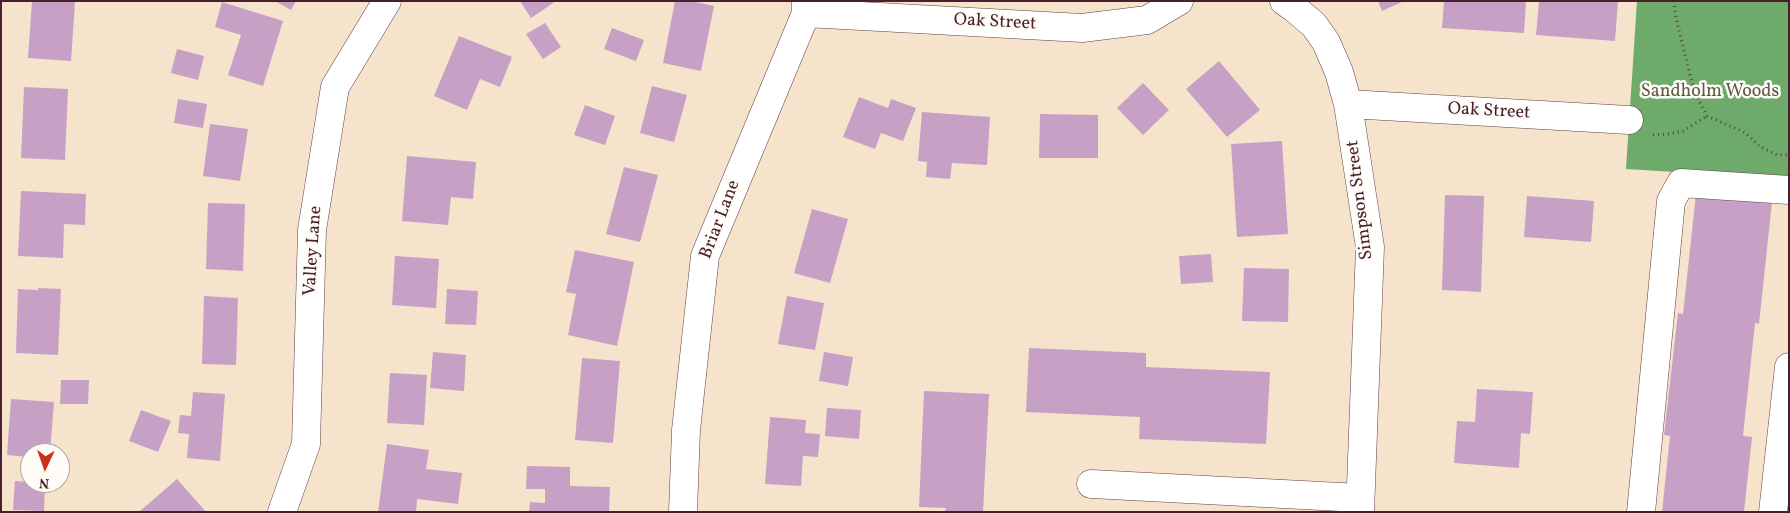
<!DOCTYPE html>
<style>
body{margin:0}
#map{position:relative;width:1790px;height:513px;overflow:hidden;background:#f6e3cb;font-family:Vollkorn,serif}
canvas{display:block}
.frame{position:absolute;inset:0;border:2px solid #4a1f2b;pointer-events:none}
.north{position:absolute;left:20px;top:443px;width:50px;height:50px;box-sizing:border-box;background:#fdfcf7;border:1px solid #b5a4a5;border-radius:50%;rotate:183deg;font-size:14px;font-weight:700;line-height:20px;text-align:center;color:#4a1f2b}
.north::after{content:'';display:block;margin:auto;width:18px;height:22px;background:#c8321e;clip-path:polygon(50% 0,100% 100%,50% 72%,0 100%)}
</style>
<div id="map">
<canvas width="1790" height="513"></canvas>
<div class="frame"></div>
<div class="north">N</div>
</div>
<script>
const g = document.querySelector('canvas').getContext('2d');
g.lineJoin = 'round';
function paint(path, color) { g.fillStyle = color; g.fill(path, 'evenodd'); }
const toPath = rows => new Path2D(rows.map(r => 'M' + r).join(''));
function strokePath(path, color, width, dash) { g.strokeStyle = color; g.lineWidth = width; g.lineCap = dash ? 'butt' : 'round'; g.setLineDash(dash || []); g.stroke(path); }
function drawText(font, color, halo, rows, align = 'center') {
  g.font = font + ' Vollkorn,serif'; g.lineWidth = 5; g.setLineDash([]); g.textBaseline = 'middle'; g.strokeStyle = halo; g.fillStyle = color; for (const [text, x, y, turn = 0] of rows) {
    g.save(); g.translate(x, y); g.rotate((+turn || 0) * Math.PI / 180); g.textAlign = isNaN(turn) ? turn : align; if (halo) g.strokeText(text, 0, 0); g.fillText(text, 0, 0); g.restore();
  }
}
paint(toPath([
 [1637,1,1789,1,1789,179,1626,169]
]), '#6eaa69');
paint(toPath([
 [32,1,75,2,71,61,28,58],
 [275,1,296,1,291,10],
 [520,1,556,1,531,18],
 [675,1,691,1,714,6,701,71,663,63],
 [1378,1,1404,1,1382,11],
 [1444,1,1526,1,1524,33,1442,28],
 [1539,1,1618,1,1615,41,1536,35],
 [222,2,283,21,263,86,228,75,241,35,215,27],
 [545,23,561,47,543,59,526,34],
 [612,28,644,40,636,61,604,49],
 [459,36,512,57,500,87,480,79,467,110,434,96],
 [177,49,204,56,198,80,171,73],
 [1219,61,1260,110,1227,137,1186,89],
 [1143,83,1169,110,1143,135,1117,108],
 [652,86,687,95,674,142,640,133],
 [24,87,68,89,65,160,21,158],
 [859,97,888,108,891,99,916,108,903,141,881,133,875,149,843,137],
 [178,99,207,104,203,128,174,123],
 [585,105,615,116,605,145,574,135],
 [922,112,990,117,987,165,952,163,950,179,926,177,927,162,918,161],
 [1040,114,1098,115,1098,158,1039,158],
 [210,124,248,129,240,181,203,176],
 [1282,141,1288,234,1237,237,1231,144],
 [407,156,476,162,473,199,451,197,448,225,402,221],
 [624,167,658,175,640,242,606,234],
 [21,191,86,194,85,225,64,224,63,258,18,256],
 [1696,194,1772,202,1759,324,1755,323,1743,436,1752,437,1744,512,1662,512,1670,436,1664,435,1678,313,1683,314],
 [1445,195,1484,196,1481,292,1442,290],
 [1527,196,1594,201,1591,242,1524,237],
 [208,203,245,204,243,271,206,269],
 [812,209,848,219,830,283,794,273],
 [575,250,634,262,617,346,568,335,576,294,566,292],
 [1211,254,1213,282,1181,284,1179,256],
 [395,256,439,259,436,308,392,305],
 [1244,268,1289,269,1288,322,1242,321],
 [38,288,61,289,58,355,16,353,18,289,38,290],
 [447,289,478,291,476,325,445,324],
 [204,296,238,298,236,365,202,364],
 [787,296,824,303,815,350,778,344],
 [1029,348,1146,353,1146,367,1270,372,1266,444,1139,439,1140,417,1026,412],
 [433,352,466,355,464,391,430,388],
 [824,352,853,357,848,386,819,381],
 [582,358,620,361,613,443,575,440],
 [390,373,427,375,424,425,387,423],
 [61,380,89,380,88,404,60,404],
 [1477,389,1533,392,1530,434,1521,433,1519,468,1454,463,1457,421,1475,422],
 [924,391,989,394,983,512,945,512,946,508,919,507],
 [193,392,225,394,220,461,187,458,189,434,178,433,180,415,191,416],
 [11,399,54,402,50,453,30,453,30,457,7,455],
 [827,408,861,410,859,439,825,436],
 [141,410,171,421,158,452,129,441],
 [770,417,806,420,805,433,820,434,818,457,803,456,801,486,765,484],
 [387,444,429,450,426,469,462,473,458,504,417,499,416,512,378,512],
 [527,466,570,467,570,486,610,487,609,512,529,512,530,502,545,503,545,489,526,489],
 [177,479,206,512,139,512],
 [15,481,45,483,44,511,13,510]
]), '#c7a0c6');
const minor = toPath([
 [1284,1,1294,8,1314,25,1326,42,1339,72,1348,104,1370,247,1360,512],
 [806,13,1082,28,1147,20,1179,1],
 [1348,104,1629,120],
 [1091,484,1360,498],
 [282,512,306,444,312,230,335,87,387,1],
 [683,512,686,430,705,256,806,13,806,1],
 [1641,512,1671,201,1681,183,1789,190],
 [1773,512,1789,367]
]);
strokePath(minor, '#643c43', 29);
strokePath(toPath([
 [1674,1,1676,18,1690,75,1697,97,1707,116,1746,133,1759,146,1777,155,1789,155],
 [1653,135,1669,134,1683,131,1707,116]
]), '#643c43', 3, [1, 4]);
strokePath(minor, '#fff', 28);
drawText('18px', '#4a1f2b', '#fdfcf7', [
 ["Oak Street",995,23,3],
 ["Oak Street",1489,112,3],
 ["Simpson Street",1361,200,-97],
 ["Briar Lane",721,220,-69],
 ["Valley Lane",314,251,-86]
]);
drawText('18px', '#605946', '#fdfcf7', [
 ["Sandholm Woods",1710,93]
]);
</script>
